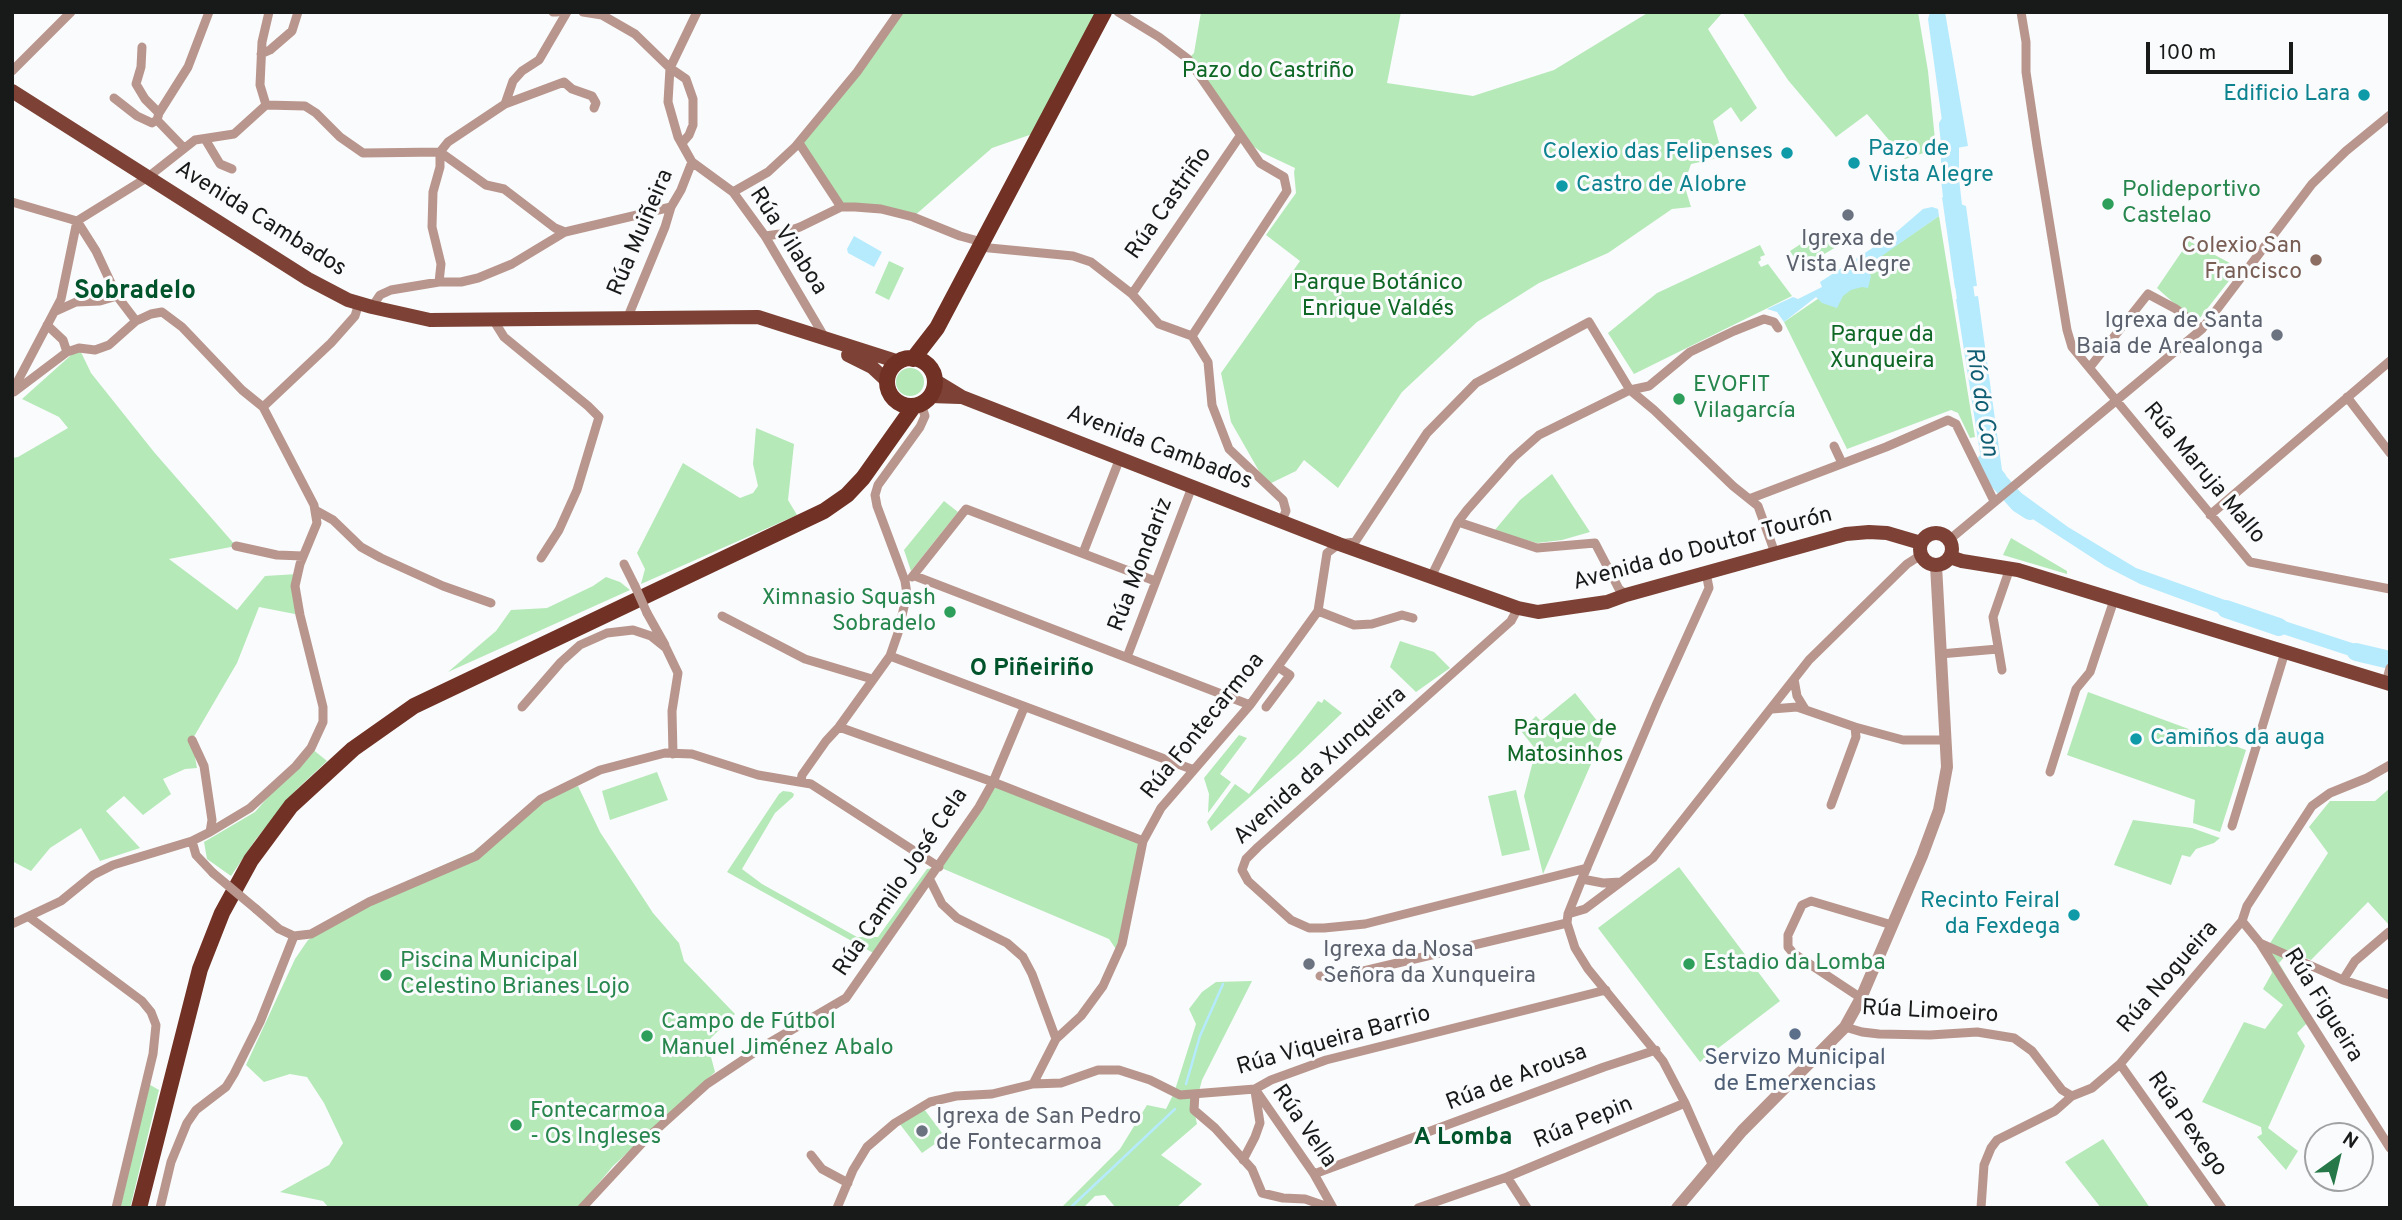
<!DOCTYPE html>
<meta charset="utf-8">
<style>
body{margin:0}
#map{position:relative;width:2402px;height:1220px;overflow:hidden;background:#fafbfd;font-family:Overpass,sans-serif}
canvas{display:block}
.frame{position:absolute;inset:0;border:14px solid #181919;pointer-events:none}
.north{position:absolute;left:2304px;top:1122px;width:70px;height:70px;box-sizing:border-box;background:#fafbfd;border:2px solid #a0a1a2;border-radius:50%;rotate:34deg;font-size:19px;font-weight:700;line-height:28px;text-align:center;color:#181919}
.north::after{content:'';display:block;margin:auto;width:24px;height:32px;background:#277848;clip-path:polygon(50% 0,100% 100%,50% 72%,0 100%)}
.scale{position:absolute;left:2146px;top:42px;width:147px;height:32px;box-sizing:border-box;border:4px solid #181919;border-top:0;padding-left:9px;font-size:21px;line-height:24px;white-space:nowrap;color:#181919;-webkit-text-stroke:5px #fafbfd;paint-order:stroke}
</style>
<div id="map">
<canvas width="2402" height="1220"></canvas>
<div class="frame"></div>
<div class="north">N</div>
<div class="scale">100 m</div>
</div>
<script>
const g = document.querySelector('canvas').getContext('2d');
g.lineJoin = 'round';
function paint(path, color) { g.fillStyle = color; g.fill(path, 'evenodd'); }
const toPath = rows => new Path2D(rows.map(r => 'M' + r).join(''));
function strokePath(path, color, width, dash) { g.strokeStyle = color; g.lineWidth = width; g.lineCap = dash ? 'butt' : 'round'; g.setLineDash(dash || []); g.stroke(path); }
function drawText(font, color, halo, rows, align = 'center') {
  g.font = font + ' Overpass,sans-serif'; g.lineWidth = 6; g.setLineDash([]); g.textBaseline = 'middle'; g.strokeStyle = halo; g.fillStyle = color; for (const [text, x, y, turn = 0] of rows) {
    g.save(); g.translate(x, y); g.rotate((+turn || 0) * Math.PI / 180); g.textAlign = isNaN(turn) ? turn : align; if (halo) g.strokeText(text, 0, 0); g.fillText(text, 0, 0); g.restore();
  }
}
paint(toPath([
 [899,12,1097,12,1041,131,992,148,913,217,841,207,799,143],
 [1201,12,1401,12,1387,83,1473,96,1554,70,1649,12,1723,12,1708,29,1757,108,1741,122,1731,107,1713,121,1723,157,1691,164,1684,184,1691,207,1672,209,1608,253,1539,283,1477,322,1402,392,1338,488,1304,460,1296,471,1267,485,1231,422,1221,373,1300,261,1266,235,1296,193,1294,172,1295,168,1261,152,1240,136,1188,59,1194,53],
 [1742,12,1918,12,1928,71,1936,149,1905,159,1867,114,1836,137,1788,80],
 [1939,216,1975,437,1970,438,1958,413,1951,410,1847,449,1784,322],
 [1822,230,1836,247,1801,268,1790,251],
 [2189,241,2239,268,2196,323,2157,288],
 [1760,245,1765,255,1760,257,1761,260,1758,262,1761,267,1768,264,1792,296,1634,374,1608,333,1657,293],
 [889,261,904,268,889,300,875,293],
 [79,348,91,373,154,452,236,546,169,559,237,610,265,576,297,574,300,615,259,607,237,663,192,740,197,768,185,769,163,779,171,794,143,815,124,796,106,811,140,848,100,861,81,828,50,848,31,871,12,861,12,458,18,457,68,428,59,417,22,399],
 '896 382a14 14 0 1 1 28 0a14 14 0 1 1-28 0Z',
 [756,428,794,444,788,500,797,515,641,584,645,569,637,553,683,463,740,498,753,493,758,486,753,464],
 [1552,474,1590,532,1562,540,1537,543,1494,531,1520,500],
 [944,501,958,512,911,571,904,550],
 [2011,538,2067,571,2067,574,2003,555],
 [606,577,620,582,630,590,448,672,496,631,511,610,547,608,593,586],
 [1400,641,1434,652,1450,668,1416,692,1390,667],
 [2088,692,2246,750,2220,832,2193,823,2195,800,2067,755],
 [1575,693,1598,722,1608,725,1543,874,1524,796,1533,761,1533,746,1521,731,1536,716,1541,721],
 [1324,699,1342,713,1298,755,1211,831,1207,822,1235,784,1249,794,1318,701,1322,703],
 [1239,735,1247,738,1220,774,1231,782,1208,813,1209,794,1204,778],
 [311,748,327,761,297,789,256,839,231,876,207,859,204,842,255,812],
 [657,772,668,800,610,820,602,791],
 [993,782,1143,841,1118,952,1109,939,939,867,877,955,727,872,779,794,783,791,791,792,794,794,793,797,775,813,742,869,762,884,857,937,878,937,927,869,939,867],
 [578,786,600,832,653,913,679,943,684,961,735,1014,707,1042,715,1072,613,1166,578,1208,329,1208,323,1201,280,1192,329,1165,343,1143,324,1103,307,1077,290,1074,264,1082,246,1065,295,959,308,940,386,891,473,852,541,799],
 [2390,788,2390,926,2368,902,2311,960,2289,952,2279,963,2308,1013,2308,1022,2297,1033,2305,1046,2268,1128,2298,1151,2286,1170,2257,1137,2262,1134,2261,1127,2202,1102,2244,1022,2265,1029,2283,1005,2263,989,2272,973,2265,951,2328,853,2309,827,2330,801,2375,801],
 [1516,790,1530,850,1502,856,1488,796],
 [2133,820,2192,828,2220,838,2214,843,2196,849,2190,857,2182,855,2171,885,2114,865],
 [1679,867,1780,1001,1700,1062,1598,928],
 [1252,981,1202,1080,1194,1110,1197,1124,1161,1155,1202,1184,1176,1208,1116,1208,1105,1195,1095,1196,1083,1208,1061,1208,1120,1149,1147,1105,1166,1109,1174,1093,1196,1024,1189,1009,1202,992,1216,982],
 [145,1082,159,1090,130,1208,116,1208],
 [924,1109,942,1133,939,1135,942,1139,922,1153,899,1123],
 [2103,1139,2150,1208,2101,1208,2065,1162]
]), '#b5e9b8');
paint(toPath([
 [1930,12,1945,12,1968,146,1946,150,1928,19],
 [1942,197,1966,206,1977,286,1955,288],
 [1932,207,1938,209,1939,216,1866,267,1871,276,1868,288,1862,287,1851,290,1843,296,1837,308,1822,303,1816,297,1784,322,1777,312,1767,309,1793,297,1798,299,1822,287,1820,282,1894,234,1923,209],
 [854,236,882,252,874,267,848,253,847,249],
 [1978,296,2002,470,2006,475,1993,487,1982,466,1956,299],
 [2020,492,2068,527,2136,568,2250,609,2246,623,2140,584,2105,566,2008,503],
 [2260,613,2380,652,2379,663,2362,660,2255,625]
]), '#b6ebfd');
strokePath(toPath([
 [1186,1084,1200,1036,1223,984],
 [1070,1208,1175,1109]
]), '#b6ebfd', 2.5);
strokePath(toPath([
 [1948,125,1950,143,1950,179,1955,223],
 [1961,264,1969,320],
 [1986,462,1995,477,2019,504,2030,511],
 [2226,609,2279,627],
 [2356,652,2390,660]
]), '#b6ebfd', 18);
strokePath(toPath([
 [553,12,557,12],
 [583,12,602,15,635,34,670,68,686,79,693,99,693,125,689,135,682,143],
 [697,12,670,68,668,102,678,137,692,162,733,192,765,236,825,338],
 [1118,12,1159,37,1188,59,1260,163,1284,177,1285,182,1287,191,1192,336],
 [2021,12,2026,42,2026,72,2037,146,2067,330,2072,347,2250,562,2390,589],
 [142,47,141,67,136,84,145,99,159,113,157,120,184,148],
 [261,54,270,50,292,31,298,12],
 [12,71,71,12],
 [114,98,137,116,152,123,157,120],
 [505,104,564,82,572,89,592,96,596,103,594,108],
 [266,105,305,106,316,113,340,137,363,153,440,152,486,185,504,189,555,228,565,232],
 [159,113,188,67,209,12],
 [205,139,220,164,232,169],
 [799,143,841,207],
 [733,192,768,172,795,147,857,72,899,12],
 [12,202,77,221,96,251,117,296,136,321,151,314,162,312,182,327,242,390,263,407,331,343,355,316,359,303],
 [765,236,780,234,800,227,841,207,855,207,881,209,913,217,960,236,982,242],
 [979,247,1073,256,1091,262,1132,294,1159,324,1192,336,1208,362,1212,405,1229,449,1283,500,1286,511,1282,520],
 [439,282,441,264,432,227,433,192,440,167,440,152,448,142,505,104,513,81,522,71,539,60,567,12],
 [1132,294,1240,136],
 [372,307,380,295,391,290,439,282,461,282,478,278,512,264,565,232,671,207],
 [54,312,76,302,100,301,117,296],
 [627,319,665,227,671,207,681,190,692,162],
 [494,321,504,337,588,406,599,417,577,490,559,530,541,558],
 [47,325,63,340,67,352],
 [2090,367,2148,294,2176,309,2202,329],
 [12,392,61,299,77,221,148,177,195,140,234,134,266,105,260,85,262,42,269,12],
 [14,392,67,352,79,348,95,350,109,345,136,321],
 [2347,397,2390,453],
 [1834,446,1842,463],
 [1749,499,1886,447,1948,420,1956,424,1994,501],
 [315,510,333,520,361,547,381,558,443,586,491,603],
 [2210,515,2390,361],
 [1458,522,1537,548,1595,543,1619,589,1626,595],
 [1949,540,2202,329,2312,184,2346,151,2390,115],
 [236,546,277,555,303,556],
 [1083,553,1120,458],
 [624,564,635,586],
 [1706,573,1709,588,1657,703,1582,879,1568,914,1567,923,1575,948,1588,969,1663,1061,1685,1103,1712,1164],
 [915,576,1250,705],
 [912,577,966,509,1155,581],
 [1431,577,1458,522,1467,510,1513,458,1539,435,1630,390,1649,386,1690,352,1734,331,1764,319,1774,322,1778,328],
 [1518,608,1511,621,1258,847,1246,859,1242,870,1248,881,1291,920,1309,928,1324,928,1365,924,1587,868],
 [1318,611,1354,625,1372,624,1402,615,1413,618],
 [647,613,665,645],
 [722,616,805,659,872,679],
 [1940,654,1998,649],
 [890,656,1194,770],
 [1127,657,1192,487],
 [2002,670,1993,617,2010,568],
 [1794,679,1797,696,1805,709],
 [2386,683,2390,668],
 [522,707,561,662,580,645,607,633,633,630,651,636,666,648,678,673,672,711,673,754],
 [1266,707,1290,675,1278,667],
 [1772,709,1797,707,1855,727,1903,740,1946,740],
 [839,727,993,782,1143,841],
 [2050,772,2076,689,2090,672,2114,600],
 [801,781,802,775,826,741,839,727,890,656,898,633,907,594,905,581,877,506,875,495,878,485,920,427,925,416,921,404],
 [1831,805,1856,737,1855,727],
 [2232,826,2285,652],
 [210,832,250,808,296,766,311,748,323,722,323,707,300,615,295,586,300,564,317,523,314,505,263,407],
 [192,841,196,855,213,873],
 [1582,879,1603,883,1621,882],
 [930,880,942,904,957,918,1007,943,1023,957,1032,974,1056,1039],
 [256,909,279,929,294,936,311,934,369,902,476,856,541,799,600,770,665,753,692,754,758,775,811,784,939,867],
 [1568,914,1585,909,1653,858,1809,660,1907,564,1921,555],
 [29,917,142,1001,151,1012,156,1025,153,1054,116,1208],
 [2242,921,2260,943,2390,1148],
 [12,924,61,901,93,875,113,865,192,841,210,832,212,820,204,766,192,740],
 [2260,943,2343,980,2390,995],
 [1320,976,1336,977,1355,973,1567,923],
 [2343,980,2355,961,2389,932],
 [1861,998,1793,953,1788,947,1788,935,1802,905,1811,901,1892,925],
 [1845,1027,1862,1032,1879,1034,1930,1035,1977,1032,2014,1038,2032,1051,2062,1090,2072,1096],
 [2120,1064,2222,1208],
 [1033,1084,1061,1083,1098,1070,1119,1070,1150,1080,1180,1095,1255,1089,1271,1080,1326,1060,1606,990],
 [1255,1089,1314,1174,1333,1208],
 [1195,1094,1194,1110,1215,1128,1252,1169,1262,1193,1283,1198,1305,1199,1331,1208],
 [811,1155,822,1169,848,1183],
 [1243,1160,1255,1137,1260,1123,1255,1091],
 [1314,1174,1604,1067,1656,1050],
 [1507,1177,1527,1208],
 [160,1208,171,1162,187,1123,196,1110,226,1087,234,1074,260,1022,294,936],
 [582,1208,645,1140,707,1084,764,1046,846,998,979,807,993,782,1024,708],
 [837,1208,853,1170,867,1147,895,1123,930,1102,956,1096,992,1094,1033,1084,1056,1039,1081,1016,1103,986,1122,944,1143,841,1161,808,1250,705,1318,611,1327,553,1339,544,1355,542,1427,433,1476,383,1589,322,1630,390,1654,410,1733,486,1758,506,1775,553],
 [1418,1208,1507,1177,1685,1103],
 [1981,1208,1984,1165,1991,1148,1997,1140,2055,1111,2072,1096,2092,1088,2120,1064,2242,921,2247,906,2312,806,2330,793,2367,778,2390,765]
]), '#b9968d', 9);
strokePath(toPath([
 [1677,1208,1742,1131,1845,1027,1861,998,1922,856,1939,810,1947,767,1936,565]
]), '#b9968d', 12);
strokePath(toPath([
 [12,91,308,279,348,300,372,307,430,320,758,317,899,362],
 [848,355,872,367,887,381],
 [934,380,962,397,1339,544,1518,608,1538,612,1607,602,1626,595,1846,534,1869,532,1887,533,1921,543],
 [930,396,960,397],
 '1920 549a16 16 0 1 1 32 0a16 16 0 1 1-32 0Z',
 [1950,557,1962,561,2018,570,2390,684]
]), '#7d4235', 14);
strokePath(toPath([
 '887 382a24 24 0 1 1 48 0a24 24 0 1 1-48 0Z',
 [913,359,937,328,1104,12],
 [139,1208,200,969,222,913,251,860,291,806,353,749,414,706,824,511,847,495,863,478,914,406]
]), '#713225', 16);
strokePath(toPath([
 [635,586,647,613],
 [213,873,256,909]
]), '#b9968d', 9);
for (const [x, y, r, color] of [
 [2364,95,7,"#0f9aa8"],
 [1787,153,7,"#0f9aa8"],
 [1854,163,7,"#0f9aa8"],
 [1562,186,7,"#0f9aa8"],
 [2108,204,7,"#2e9e5b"],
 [1848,215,7,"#6b7280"],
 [2316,260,7,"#8d6e63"],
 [2277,335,7,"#6b7280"],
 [1679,399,7,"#2e9e5b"],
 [950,612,7,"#2e9e5b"],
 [2136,739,7,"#0f9aa8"],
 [2074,915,7,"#0f9aa8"],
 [1309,964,7,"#6b7280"],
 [1689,964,7,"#2e9e5b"],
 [386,975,7,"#2e9e5b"],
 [1795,1034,7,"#5c6f8a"],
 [647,1036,7,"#2e9e5b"],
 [516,1125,7,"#2e9e5b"],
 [922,1131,7,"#6b7280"]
]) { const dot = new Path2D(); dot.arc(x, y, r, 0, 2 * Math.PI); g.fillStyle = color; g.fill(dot); strokePath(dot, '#fafbfd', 2.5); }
drawText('23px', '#0e6724', '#fafbfd', [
 ["Pazo do Castriño",1268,72],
 ["Parque Botánico",1378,284],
 ["Enrique Valdés",1378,310],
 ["Parque da",1882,336],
 ["Xunqueira",1882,362],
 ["Parque de",1565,730],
 ["Matosinhos",1565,756]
]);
drawText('23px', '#0d838f', '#fafbfd', [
 ["Edificio Lara",2350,95],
 ["Pazo de",1868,150,"left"],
 ["Vista Alegre",1868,176,"left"],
 ["Colexio das Felipenses",1773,153],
 ["Castro de Alobre",1576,186,"left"],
 ["Camiños da auga",2150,739,"left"],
 ["Recinto Feiral",2060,902],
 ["da Fexdega",2060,928]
], 'right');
drawText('23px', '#27864d', '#fafbfd', [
 ["Polideportivo",2122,191],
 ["Castelao",2122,217],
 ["EVOFIT",1693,386],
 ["Vilagarcía",1693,412],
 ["Ximnasio Squash",936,599,"right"],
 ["Sobradelo",936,625,"right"],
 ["Piscina Municipal",400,962],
 ["Celestino Brianes Lojo",400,988],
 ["Estadio da Lomba",1703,964],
 ["Campo de Fútbol",661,1023],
 ["Manuel Jiménez Abalo",661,1049],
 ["Fontecarmoa",530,1112],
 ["- Os Ingleses",530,1138]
], 'left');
drawText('23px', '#181919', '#fafbfd', [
 ["Rúa Castriño",1170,204,-55],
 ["Avenida Cambados",260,220,32],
 ["Rúa Muiñeira",642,233,-67],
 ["Rúa Vilaboa",787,242,57],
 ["Avenida Cambados",1159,449,21],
 ["Rúa Maruja Mallo",2203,474,50],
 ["Avenida do Doutor Tourón",1703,550,-15],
 ["Rúa Mondariz",1142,565,-69],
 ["Rúa Fontecarmoa",1204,727,-51],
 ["Avenida da Xunqueira",1321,767,-42],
 ["Rúa Camilo José Cela",902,883,-56],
 ["Rúa Nogueira",2169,978,-49],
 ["Rúa Figueira",2322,1006,58],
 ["Rúa Limoeiro",1930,1013,3],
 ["Rúa Viqueira Barrio",1334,1042,-16],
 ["Rúa de Arousa",1517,1079,-21],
 ["Rúa Pepin",1584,1124,-22],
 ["Rúa Pexego",2186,1125,55],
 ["Rúa Vella",1303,1127,55]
]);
drawText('23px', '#5b616d', '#fafbfd', [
 ["Igrexa de",1848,240,"center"],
 ["Vista Alegre",1848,266,"center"],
 ["Igrexa de Santa",2263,322,"right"],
 ["Baia de Arealonga",2263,348,"right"],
 ["Igrexa da Nosa",1323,951],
 ["Señora da Xunqueira",1323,977],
 ["Igrexa de San Pedro",936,1118],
 ["de Fontecarmoa",936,1144]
], 'left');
drawText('23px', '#785e54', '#fafbfd', [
 ["Colexio San",2302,247],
 ["Francisco",2302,273]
], 'right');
drawText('23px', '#4e5e75', '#fafbfd', [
 ["Servizo Municipal",1795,1059],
 ["de Emerxencias",1795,1085]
]);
drawText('italic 24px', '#105e73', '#fafbfd', [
 ["Río do Con",1980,402,81]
]);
drawText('bold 24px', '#00542b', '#fafbfd', [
 ["O Piñeiriño",1032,670],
 ["A Lomba",1463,1139]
]);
drawText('bold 26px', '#00542b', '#fafbfd', [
 ["Sobradelo",135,293]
]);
</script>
